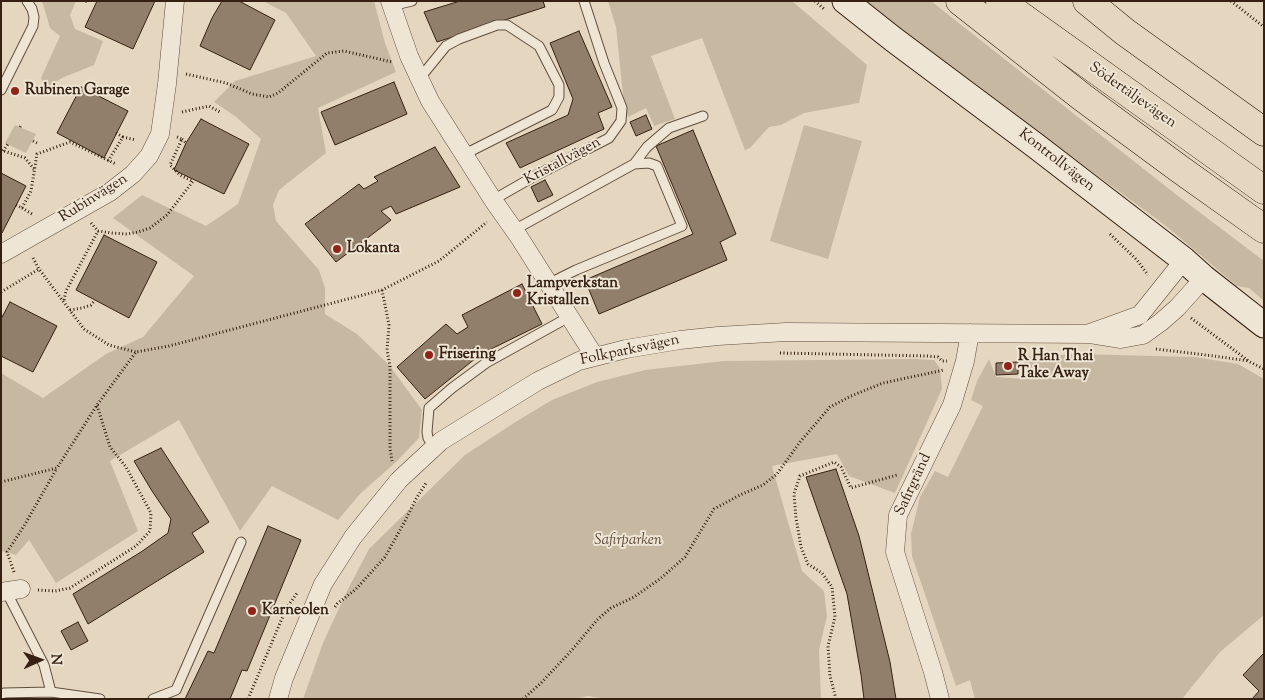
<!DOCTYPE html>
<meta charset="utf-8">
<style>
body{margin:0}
#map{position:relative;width:1265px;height:700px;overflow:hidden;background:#e5d7bf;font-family:"Sorts Mill Goudy",serif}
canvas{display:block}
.frame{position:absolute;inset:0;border:2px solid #362012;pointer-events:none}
.north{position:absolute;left:15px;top:635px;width:50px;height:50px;-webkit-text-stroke:4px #eee5d5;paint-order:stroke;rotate:88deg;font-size:14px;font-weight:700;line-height:20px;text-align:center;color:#362012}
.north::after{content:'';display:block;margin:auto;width:18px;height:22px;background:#362012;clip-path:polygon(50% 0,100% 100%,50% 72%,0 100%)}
</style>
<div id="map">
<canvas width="1265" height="700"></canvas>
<div class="frame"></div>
<div class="north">N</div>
</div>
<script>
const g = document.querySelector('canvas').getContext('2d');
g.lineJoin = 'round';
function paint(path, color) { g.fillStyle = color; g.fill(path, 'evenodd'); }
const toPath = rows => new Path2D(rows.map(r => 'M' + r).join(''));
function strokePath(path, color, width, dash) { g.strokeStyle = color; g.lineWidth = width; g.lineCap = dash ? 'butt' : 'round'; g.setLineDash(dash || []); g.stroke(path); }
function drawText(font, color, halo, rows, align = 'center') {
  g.font = font + ' "Sorts Mill Goudy",serif'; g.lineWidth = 4; g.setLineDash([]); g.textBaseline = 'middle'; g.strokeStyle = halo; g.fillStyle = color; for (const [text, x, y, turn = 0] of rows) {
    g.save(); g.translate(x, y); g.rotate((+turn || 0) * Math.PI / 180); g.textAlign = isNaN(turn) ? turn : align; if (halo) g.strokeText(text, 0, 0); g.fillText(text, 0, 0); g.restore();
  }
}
paint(toPath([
 [41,1,76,1,70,15,75,29,103,41,94,65,62,78,45,88,41,78,60,36,50,28,43,4],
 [263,1,374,1,385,43,396,72,318,108,326,153,279,190,273,205,276,221,319,270,325,288,325,314,357,334,390,366,422,410,419,438,396,462,360,494,338,520,272,486,240,531,179,420,110,461,138,531,56,583,29,540,16,555,4,551,1,553,1,373,43,398,106,354,143,337,194,276,113,218,142,195,206,226,238,204,261,139,235,116,214,102,235,81,316,56,286,13],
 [608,1,792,1,867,65,859,103,804,113,781,125,769,127,750,148,745,150,702,38,651,56,675,119,654,126,646,108,628,117,624,104,616,27],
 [866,1,931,1,1178,196,1264,261,1264,301,1249,288,1237,286,1166,226,897,28],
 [15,125,36,134,26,153,5,143],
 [804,125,862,141,828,259,770,241],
 [1076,354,1195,357,1238,364,1264,379,1264,615,1220,652,1182,699,975,699,970,680,956,686,912,556,911,534,920,497,935,471,948,477,983,406,971,400,977,381,989,359,996,377,1025,379,1024,357],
 [914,359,934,360,940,368,942,389,895,493,849,476,837,454,772,466,802,571,824,591,827,616,819,650,821,699,606,699,588,696,576,699,303,699,323,643,346,593,369,549,465,455,517,421,552,400,597,382,645,370,724,361]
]), '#c7b8a2');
const building = toPath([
 [97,1,155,1,133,49,85,27,97,1],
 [222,1,239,1,275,20,250,70,200,46,212,18,222,1],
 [460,1,543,1,545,7,437,42,424,12,460,1],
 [579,31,612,107,598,113,604,129,520,168,506,143,568,115,573,99,550,43,579,31],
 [394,82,407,114,335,145,321,112,394,82],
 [81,87,128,111,104,158,57,133,81,87],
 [646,115,652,129,636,136,630,122,646,115],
 [201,119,249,144,224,194,174,170,186,143,201,119],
 [693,130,736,234,720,242,727,260,599,314,585,280,693,234,656,146,693,130],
 [435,147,460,187,396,214,391,206,381,211,391,220,336,262,305,224,359,184,364,189,378,181,374,177,435,147],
 [1,173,26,186,2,233,1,232,1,173],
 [545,180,553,195,538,202,531,187,545,180],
 [104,235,157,262,129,318,76,290,104,235],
 [522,284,542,324,481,354,477,345,469,352,476,358,425,399,397,367,446,324,457,334,468,327,462,315,522,284],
 [10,302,57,326,33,372,1,356,1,319,10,302],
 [1018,362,1018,374,996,375,996,363,1018,362],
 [161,448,209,522,192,533,204,552,88,624,73,594,141,552,168,533,171,519,152,491,134,461,161,448],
 [836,469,859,536,890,662,896,699,864,699,861,675,847,594,806,477,836,469],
 [268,526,301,540,247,671,242,670,230,699,185,699,208,651,214,653,268,526],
 [78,622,88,641,71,650,61,631,78,622],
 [1264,653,1264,699,1252,699,1259,691,1243,675,1264,653]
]);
paint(building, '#917f6c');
strokePath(building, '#362012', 1);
const lane = toPath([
 [391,6,412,1],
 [420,78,446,46,459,39,497,25,507,25,539,46,559,85,559,97,552,110,465,154],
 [1,90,33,26,34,17,32,9,27,1],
 [634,164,647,147,669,128,703,116],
 [493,200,533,177,609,138,621,121,622,108,604,63,584,1],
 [514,230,634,164,649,163,657,166,682,226,576,270,548,284],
 [434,448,428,438,427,432,429,408,452,388,486,363,569,317],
 [6,591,44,665,51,692,100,699],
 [1,695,4,693,51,692],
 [153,699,176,690,241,542]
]);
const street = toPath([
 [390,1,409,56,430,101,493,200,519,237,595,357],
 [1,254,110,192,133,174,149,156,160,134,167,84,175,1],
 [1090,333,1140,315,1184,260],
 [1,592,21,589],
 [278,699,284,678,323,584,353,537,399,480,441,441,538,381,579,361,626,349,680,340,718,336,786,332,1090,334,1121,339,1143,335,1161,322,1177,308,1204,278],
 [940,699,933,672,895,552,898,515,952,405,965,361,970,333]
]);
const secondary = toPath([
 [845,1,893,39,1036,146,1184,260,1204,278,1264,325]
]);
const highway = toPath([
 [960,1,1082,97,1181,170,1264,229],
 [1000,1,1264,190],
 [1087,1,1125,32,1264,132]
]);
strokePath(lane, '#624e3d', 11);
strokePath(street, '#624e3d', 19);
strokePath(secondary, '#362012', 27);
strokePath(highway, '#362012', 29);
strokePath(toPath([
 [815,1,824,9],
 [1231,1,1264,27],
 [85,2,86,1],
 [186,74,226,83,252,94,269,97,278,93,327,53,344,51,392,62],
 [182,112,209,106,220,112],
 [20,127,21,125],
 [116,133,123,137],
 [177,137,182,139,170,165,180,175,192,181],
 [182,139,186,143],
 [33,141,37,143],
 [1,150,25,158,34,169],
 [3,151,8,144],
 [108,161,123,137,136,140],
 [16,205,22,208,31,191,37,154,70,142,116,164],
 [22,208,32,214],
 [91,223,98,231,112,233,127,234,138,232,150,228,167,215,194,180],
 [1110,234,1137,260,1148,275],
 [33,258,39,269,84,329,109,345,136,352],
 [382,290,389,325,387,350,390,366,390,449,392,461],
 [1,292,39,269],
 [64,300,66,291,98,231],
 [70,310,82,308,91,305,95,300],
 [1191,318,1250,362,1264,369],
 [1156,349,1214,356,1249,361],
 [780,353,927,356,938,357,942,361,947,361],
 [1,482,57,468,97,405,136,352,169,346,382,290,439,261,487,222],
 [14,572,7,552,24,526,57,468],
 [38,590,55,591,70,588,136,546,150,531,151,513,126,467,110,447,97,405],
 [335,607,337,604,356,589,385,557,405,521,416,499,426,483],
 [248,699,286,609,297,593],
 [523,699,541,683,572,650,597,620,611,608,634,597,660,579,685,557,714,509,740,495,763,485,777,474,800,442,830,407,851,396,883,383,944,370],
 [836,699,830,676,828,646,835,617,832,587,822,573,808,564,801,547,796,518,794,494,800,476,834,462,841,467,851,488,897,475]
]), '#362012', 3, [1, 2.5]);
strokePath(lane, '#eee5d5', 9);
strokePath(street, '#eee5d5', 18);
strokePath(secondary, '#eee5d5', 25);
strokePath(highway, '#e5d7bf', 28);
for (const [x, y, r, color] of [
 [15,91,5,"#8f2418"],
 [337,249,5,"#8f2418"],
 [517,293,5,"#8f2418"],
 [429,355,5,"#8f2418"],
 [1008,366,5,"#8f2418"],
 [252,611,5,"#8f2418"]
]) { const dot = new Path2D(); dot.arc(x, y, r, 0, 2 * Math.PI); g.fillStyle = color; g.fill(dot); strokePath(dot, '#eee5d5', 2); }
drawText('bold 15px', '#362012', '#eee5d5', [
 ["Rubinen Garage",25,91],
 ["Lokanta",347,249],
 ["Lampverkstan",527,284],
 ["Kristallen",527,301],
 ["Frisering",439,355],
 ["R Han Thai",1018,357],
 ["Take Away",1018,374],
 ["Karneolen",262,611]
], 'left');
drawText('15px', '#362012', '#eee5d5', [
 ["Södertäljevägen",1132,96,35],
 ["Kontrollvägen",1056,161,38],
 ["Kristallvägen",563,162,-28],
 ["Rubinvägen",94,199,-32],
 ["Folkparksvägen",630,351,-12],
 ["Safirgränd",914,485,-65]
]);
drawText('italic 15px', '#5a4636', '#eee5d5', [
 ["Safirparken",628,541]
]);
</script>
